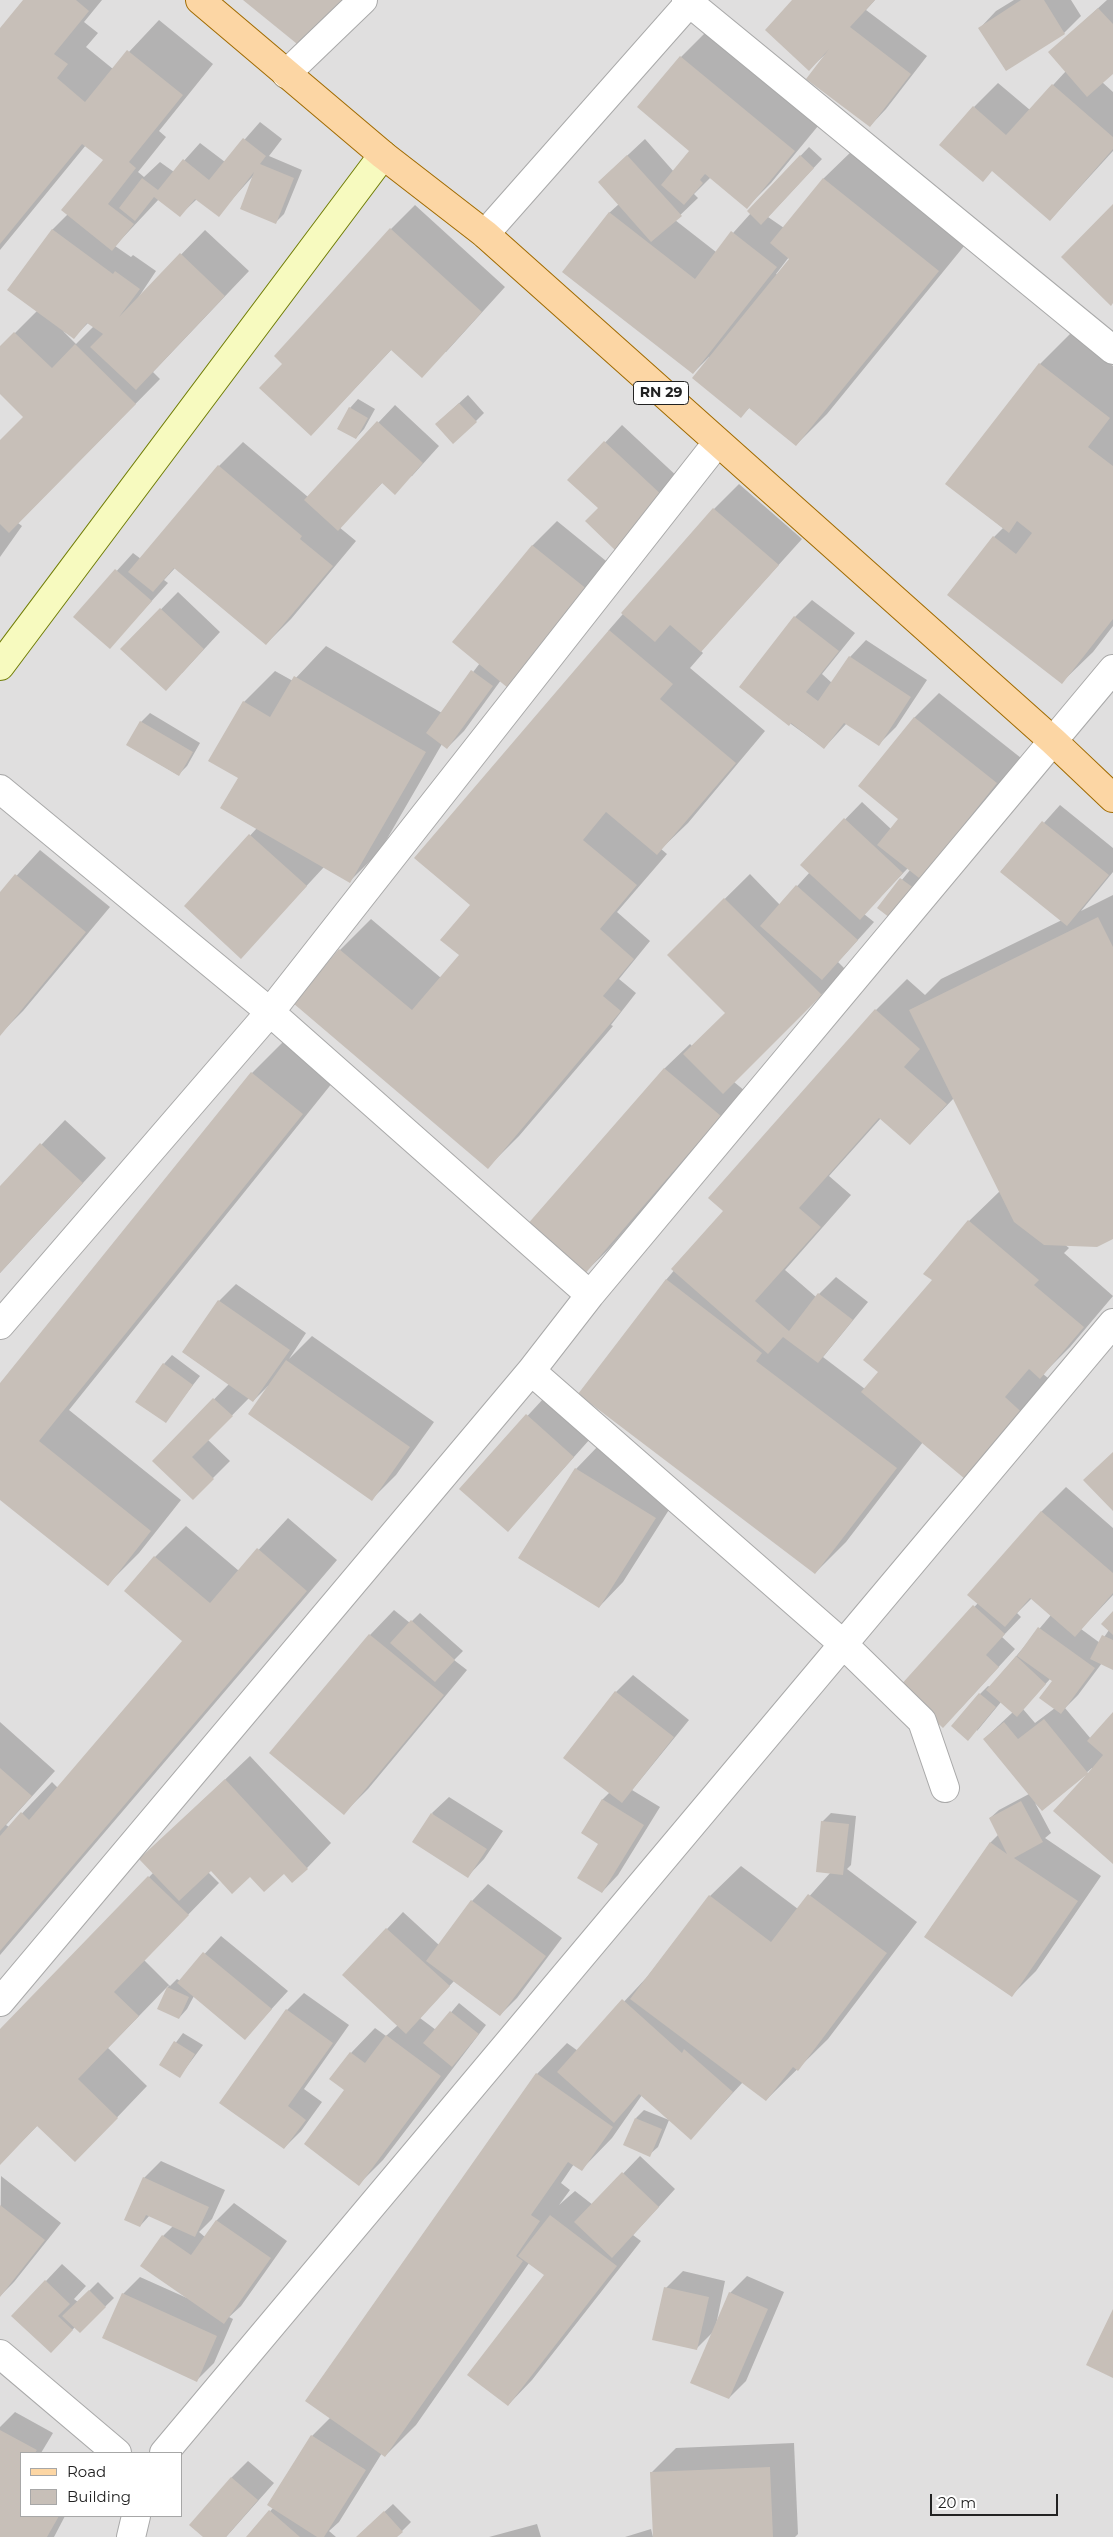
<!DOCTYPE html>
<style>
body{margin:0}
#map{position:relative;width:1113px;height:2537px;overflow:hidden;background:#f2efe9;font-family:Montserrat,sans-serif}
canvas{display:block}
.legend{position:absolute;left:20px;top:2452px;width:162px;height:65px;box-sizing:border-box;background:#fff;border:1px solid #a7a7a7;margin:0;padding:6px 9px;list-style:none;font-size:15px;color:#222}
.legend li{display:flex;align-items:center;gap:10px;height:25px}
.legend b{width:25px;border:1px solid #a7a7a7}
.scale{position:absolute;left:930px;top:2494px;width:128px;height:22px;box-sizing:border-box;border:2px solid #222;border-top:0;padding-left:6px;font-size:15px;line-height:18px;white-space:nowrap;color:#222;-webkit-text-stroke:4px #fff;paint-order:stroke}
</style>
<div id="map">
<canvas width="1113" height="2537"></canvas>
<ul class="legend">
<li><b style="height:6px;background:#fcd6a4"></b>Road</li>
<li><b style="height:14px;background:#c7bfb8"></b>Building</li>
</ul>
<div class="scale">20 m</div>
</div>
<script>
const g = document.querySelector('canvas').getContext('2d');
g.lineJoin = 'round';
function paint(path, color) { g.fillStyle = color; g.fill(path, 'evenodd'); }
const toPath = rows => new Path2D(rows.map(r => 'M' + r).join(''));
function strokePath(path, color, width, dash) { g.strokeStyle = color; g.lineWidth = width; g.lineCap = dash ? 'butt' : 'round'; g.setLineDash(dash || []); g.stroke(path); }
function drawText(font, color, halo, rows, align = 'center') {
  g.font = font + ' Montserrat,sans-serif'; g.lineWidth = 4; g.setLineDash([]); g.textBaseline = 'middle'; g.strokeStyle = halo; g.fillStyle = color; for (const [text, x, y, turn = 0] of rows) {
    g.save(); g.translate(x, y); g.rotate((+turn || 0) * Math.PI / 180); g.textAlign = isNaN(turn) ? turn : align; if (halo) g.strokeText(text, 0, 0); g.fillText(text, 0, 0); g.restore();
  }
}
paint(toPath([
 [0,0,1113,0,1113,2537,0,2537],
 [21,2453,181,2453,181,2516,21,2516]
]), '#e0dfdf');
paint(toPath([
 [24,0,102,0,84,22,98,33,86,47,113,69,159,20,213,64,159,131,166,137,138,172,144,177,160,162,174,172,200,143,225,162,260,122,282,139,269,156,302,170,284,214,276,222,253,176,218,215,197,199,180,215,159,199,115,246,131,257,133,255,156,271,136,301,205,230,249,271,153,372,160,379,18,523,22,526,0,557,0,442,25,417,0,392,0,348,37,311,52,230,68,214,105,160,86,145,0,250,0,30],
 [89,322,94,326,76,344,63,331,74,337],
 [794,0,875,0,866,10,927,56,886,109,870,126,829,51,809,69],
 [1014,0,1071,0,1081,16,1064,33,1006,70,980,28,996,11],
 [1107,0,1113,0,1113,73,1102,82,1113,92,1113,151,1050,220,974,107,998,83,1030,110,1066,71,1050,52],
 [706,32,818,126,771,183,747,207,711,177,694,194,698,198,675,220,716,252,751,213,748,211,809,147,822,159,768,217,784,228,824,178,855,148,969,240,827,414,796,445,750,407,741,416,709,357,693,373,609,213,619,204,599,182,645,139,674,172,691,151,639,107,681,57],
 [789,257,791,259,778,275,776,274],
 [415,205,505,287,446,352,392,349,311,435,284,364,391,229],
 [1071,333,1113,366,1113,626,1093,652,1062,682,994,537,1003,528,947,484,1040,364],
 [468,395,484,413,476,421,445,416],
 [358,399,375,409,364,429,356,438,338,428,350,408],
 [395,405,439,446,412,476,383,482,339,527,356,541,291,619,266,644,175,568,164,580,168,583,110,647,75,617,133,553,141,559,219,466,243,442,308,497],
 [622,425,681,480,615,549,599,508,569,480],
 [739,484,802,539,701,651,703,653,690,668,765,731,688,823,661,849,667,854,617,912,650,941,619,979,636,993,611,1025,613,1026,519,1136,488,1167,294,1003,340,950,371,919,441,978,460,955,472,905,609,630,714,509],
 [557,521,611,565,501,680,464,731,447,748,442,744,380,851,350,881,324,867,241,957,186,906,257,828,240,777,244,702,275,671,293,681,326,646,442,713,480,663,532,546],
 [178,592,220,632,182,673,122,649],
 [812,600,855,633,822,674,832,683,850,657,866,640,927,680,896,727,879,744,847,723,824,748,740,687,795,617],
 [939,693,1021,758,928,883,879,908,910,870,908,868,864,914,874,922,838,962,846,970,734,1082,745,1091,608,1250,583,1274,528,1226,665,1068,690,1044,693,1047,726,1013,668,955,750,874,780,905,810,872,802,864,862,802,891,829,900,818,914,718],
 [150,713,200,743,187,766,178,775,128,745,141,722],
 [1060,805,1113,848,1113,872,1081,911,1113,895,1113,1237,1064,1244,1069,1248,1064,1253,1113,1296,1070,1347,1043,1374,1058,1386,1002,1452,923,1442,846,1542,815,1573,666,1280,725,1210,710,1198,876,1010,907,979,925,995,941,979,1062,920,1001,871],
 [954,1098,1000,1191,969,1221,880,1372,865,1389,823,1357,868,1302,836,1277,816,1297,785,1270,851,1195,829,1176,881,1118,910,1144],
 [40,850,110,907,23,1011,0,1034,0,894],
 [283,1042,333,1082,69,1410,181,1500,139,1553,108,1584,0,1498,0,1385,252,1073],
 [65,1120,106,1158,0,1273,0,1188],
 [236,1284,306,1333,289,1359,312,1336,434,1422,396,1475,372,1499,268,1386,253,1401,249,1398,208,1440,230,1461,193,1498,154,1461,229,1384,183,1352,219,1301],
 [172,1355,200,1376,165,1421,164,1364],
 [544,1398,590,1439,524,1513,460,1489],
 [600,1444,679,1494,623,1582,599,1607,576,1469],
 [1066,1487,1113,1528,1113,1595,1081,1629,1100,1643,1109,1630,1113,1612,1113,1668,1102,1663,1078,1695,1065,1708,1091,1739,1113,1714,1113,1862,1092,1768,1042,1810,1035,1803,1051,1833,1045,1838,1101,1876,1036,1971,1012,1995,926,1936,991,1842,999,1834,990,1818,999,1810,1029,1794,984,1739,1013,1712,1001,1702,977,1731,980,1694,988,1686,990,1687,1051,1615,1032,1598,1017,1613,1021,1617,1002,1637,1015,1649,960,1709,901,1687,978,1603,969,1595,1042,1511],
 [1050,1679,1053,1681,1055,1708,1035,1723,1023,1709],
 [288,1518,337,1560,0,1955,0,1722,55,1771,6,1825,9,1827,52,1782,58,1788,184,1641,126,1591,155,1557,186,1526,239,1571],
 [394,1610,410,1623,420,1613,463,1651,454,1660,467,1670,368,1789,344,1813,271,1753,370,1635],
 [633,1675,689,1720,632,1790,660,1807,618,1875,602,1892,600,1843,582,1833,603,1799,610,1792,616,1692],
 [250,1756,331,1843,307,1868,250,1875,211,1870,208,1872,219,1883,144,1960,170,1986,177,1979,180,1981,221,1936,288,1991,245,2038,194,1996,187,2009,179,2018,159,2008,169,1985,108,2048,147,2086,106,2129,38,2125,0,2163,0,2031,154,1872,141,1859],
 [449,1797,503,1831,484,1859,468,1876,432,1813],
 [831,1813,856,1816,851,1865,847,1869,917,1922,828,2039,766,2100,743,2082,691,2138,642,2095,612,2138,582,2169,574,2164,561,2183,570,2190,559,2205,575,2191,593,2205,640,2156,675,2189,633,2235,641,2241,532,2380,508,2405,546,2275,529,2263,416,2425,385,2456,382,2453,339,2522,329,2531,336,2537,248,2537,273,2508,312,2436,330,2418,537,2074,567,2043,578,2051,648,1976,710,1896,741,1866,798,1909,831,1872,822,1822],
 [488,1884,562,1938,517,1998,500,2015,454,1981,420,2018,436,2030,459,2003,486,2025,383,2160,359,2184,346,2090,351,2053,375,2028,386,2036,398,2025,387,1929,403,1912,439,1945,472,1901],
 [304,1993,349,2025,304,2089,322,2102,301,2131,284,2148,287,2010],
 [183,2033,203,2045,180,2076,160,2064],
 [644,2110,669,2120,658,2147,649,2155,636,2118],
 [161,2161,225,2190,212,2219,199,2232,205,2237,217,2220,234,2203,287,2241,241,2306,229,2317,233,2319,214,2363,197,2380,123,2294,140,2277,187,2298,163,2236,173,2226,150,2215,140,2226,144,2178],
 [1,2176,61,2223,14,2282,0,2296],
 [62,2264,86,2286,74,2299,78,2302,98,2282,114,2298,80,2331,75,2327,51,2352,46,2281],
 [683,2271,725,2281,716,2325,730,2293,747,2276,784,2292,746,2381,729,2398,713,2332,697,2348,666,2288],
 [15,2412,53,2433,41,2453,21,2453,21,2516,65,2516,54,2537,0,2537,0,2427],
 [794,2443,798,2534,795,2537,654,2537,651,2473,676,2448],
 [248,2461,274,2483,226,2537,205,2537,231,2478],
 [393,2504,411,2522,396,2537,357,2537],
 [537,2524,541,2537,489,2537],
 [651,2529,653,2537,625,2537]
]), '#0003');
paint(toPath([
 [23,0,76,0,89,11,54,54,68,64,57,78,85,102,127,50,183,95,129,162,136,168,108,204,134,224,112,251,61,210,103,160,82,144,0,244,0,28],
 [243,0,349,0,307,52],
 [792,0,875,0,850,27,911,74,870,127,806,79,829,49,809,71,765,30],
 [1021,0,1044,0,1065,34,1006,71,978,28],
 [1098,8,1113,24,1113,74,1087,97,1048,52],
 [680,56,795,151,747,209,705,174,700,180,703,183,684,205,661,185,689,151,637,107],
 [1052,84,1113,137,1113,149,1050,221,992,171,983,182,939,145,973,106,1006,135],
 [243,138,266,156,260,164,294,178,276,224,240,209,254,172,219,217,195,199,180,217,154,197,135,221,119,208,142,178,158,190,183,159,209,180],
 [627,155,682,216,651,242,598,182],
 [800,155,814,168,761,225,747,211],
 [823,178,939,271,796,446,749,408,741,418,692,378,789,259,770,243],
 [1113,204,1113,303,1111,306,1061,257],
 [609,212,695,279,731,231,777,267,693,374,562,272],
 [390,228,482,312,422,378,391,350,311,436,259,388,282,364,274,356],
 [52,229,113,274,115,271,140,289,119,317,180,253,225,296,136,390,90,347,103,334,87,323,74,339,7,290],
 [14,332,52,368,75,344,136,404,9,533,0,524,0,440,23,417,0,394,0,346],
 [1039,363,1110,418,1088,447,1113,466,1113,619,1062,684,947,595,993,536,1016,554,1032,533,1017,521,1009,533,945,484],
 [459,403,477,422,453,444,435,424],
 [349,407,368,418,356,439,337,429],
 [377,421,423,463,395,495,382,483,338,531,304,500],
 [604,441,665,498,615,550,585,521,598,508,567,480],
 [218,465,302,536,300,539,333,566,266,645,174,568,153,592,128,572],
 [713,508,779,565,701,652,670,625,655,642,621,613],
 [532,545,588,590,508,688,452,642],
 [115,569,152,601,110,649,73,617],
 [160,608,204,649,166,691,120,649],
 [794,616,839,651,806,692,818,701,849,656,911,697,879,746,844,723,824,749,791,723,789,726,739,687],
 [609,630,673,684,660,699,736,763,657,855,606,812,583,840,637,885,600,929,634,959,603,996,621,1011,488,1169,293,1003,339,949,412,1010,459,955,440,940,470,905,414,858],
 [471,670,493,686,447,749,426,733],
 [294,676,426,752,350,883,220,808,238,778,208,761,243,701,270,717],
 [914,717,997,783,961,828,969,833,928,885,877,845,898,819,858,786],
 [140,721,193,752,179,776,126,745],
 [844,818,903,873,860,920,800,865],
 [1042,821,1109,875,1067,926,1000,872],
 [249,834,307,886,241,959,184,906],
 [15,874,86,932,0,1036,0,892],
 [900,878,918,891,894,921,877,908],
 [796,885,858,940,822,980,760,926],
 [724,898,822,995,723,1094,683,1054,725,1013,667,955],
 [1098,917,1113,947,1113,1239,1097,1247,1044,1245,1014,1222,909,1010],
 [875,1009,920,1049,904,1067,947,1104,910,1145,879,1118,799,1208,821,1227,755,1301,789,1331,818,1293,853,1320,818,1363,783,1337,768,1354,671,1269,723,1211,708,1198],
 [664,1068,721,1116,583,1276,526,1226],
 [251,1072,303,1114,39,1441,151,1531,108,1586,0,1500,0,1383],
 [40,1143,83,1183,0,1273,0,1186],
 [968,1220,1039,1280,1034,1285,1084,1327,1040,1379,1029,1369,1005,1397,1028,1418,971,1484,861,1392,878,1372,863,1360,932,1280,923,1274],
 [666,1279,762,1353,756,1361,897,1468,815,1574,578,1394],
 [218,1300,290,1350,253,1402,182,1352],
 [286,1360,410,1447,372,1501,248,1414],
 [163,1363,193,1385,166,1423,135,1402],
 [213,1398,233,1416,192,1457,214,1479,193,1500,152,1461],
 [526,1414,574,1457,508,1532,459,1489],
 [1113,1452,1113,1511,1083,1480],
 [575,1468,656,1518,599,1608,518,1558],
 [1041,1511,1113,1573,1113,1593,1075,1637,1030,1598,1005,1627,967,1595],
 [257,1548,307,1591,0,1951,0,1836,21,1812,29,1820,182,1641,124,1591,154,1556,210,1603],
 [973,1605,1005,1634,986,1655,999,1667,943,1728,899,1687],
 [1113,1611,1113,1635,1101,1624],
 [411,1620,455,1660,435,1682,390,1643],
 [1038,1627,1095,1668,1061,1714,1039,1698,1052,1681,1017,1656],
 [369,1634,444,1695,344,1815,269,1753],
 [1102,1635,1113,1640,1113,1670,1090,1659],
 [1016,1656,1046,1684,1017,1717,986,1690],
 [615,1691,674,1737,622,1803,563,1758],
 [979,1693,996,1707,968,1741,951,1726],
 [1113,1712,1113,1864,1053,1811,1086,1775,1042,1811,983,1739,1004,1722,1018,1739,1044,1719,1088,1773,1103,1755,1087,1741],
 [0,1768,32,1796,0,1831],
 [225,1779,308,1869,292,1883,284,1874,264,1892,250,1877,232,1894,211,1871,179,1901,139,1859],
 [602,1799,644,1825,602,1893,577,1878,598,1844,581,1833],
 [1021,1801,1043,1842,1014,1858,1078,1901,1012,1997,924,1937,990,1842,1007,1854,989,1818],
 [431,1813,487,1849,468,1878,412,1842],
 [821,1821,849,1824,843,1875,816,1872],
 [148,1876,189,1915,114,1992,139,2016,78,2079,118,2118,75,2162,37,2126,0,2165,0,2029],
 [808,1894,887,1953,798,2071,793,2067,766,2101,630,1999,709,1895,771,1942],
 [471,1900,546,1956,500,2016,426,1961],
 [386,1928,450,1986,406,2034,342,1975],
 [203,1952,272,2009,245,2040,177,1983],
 [167,1987,189,1997,179,2019,157,2009],
 [622,1999,682,2053,684,2049,733,2092,691,2140,639,2094,614,2123,557,2072],
 [286,2009,333,2043,288,2106,306,2120,284,2149,219,2103],
 [450,2011,479,2034,452,2067,423,2043],
 [386,2035,441,2076,359,2186,304,2144,344,2090,329,2079,350,2052,365,2063],
 [174,2041,195,2054,180,2078,159,2065],
 [536,2073,613,2127,582,2171,568,2162,531,2215,540,2221,516,2256,523,2261,385,2457,305,2401],
 [635,2118,662,2129,650,2157,623,2145],
 [622,2172,659,2207,612,2258,574,2222],
 [143,2177,209,2207,195,2237,146,2215,140,2227,124,2220],
 [0,2205,45,2240,0,2297],
 [550,2215,617,2266,508,2406,467,2375,544,2275,518,2256],
 [216,2220,271,2258,224,2324,140,2266,162,2235,191,2255],
 [45,2280,70,2304,58,2316,73,2330,51,2353,11,2316],
 [664,2287,709,2297,697,2350,652,2340],
 [89,2290,106,2307,80,2333,62,2316],
 [729,2292,768,2309,729,2399,690,2383],
 [122,2293,217,2336,197,2382,102,2338],
 [1113,2309,1113,2378,1086,2365],
 [0,2430,37,2450,35,2453,21,2453,21,2516,59,2516,47,2537,0,2537],
 [311,2435,366,2470,324,2537,317,2537,267,2505],
 [770,2467,773,2537,653,2537,650,2472],
 [231,2477,258,2500,226,2537,203,2537,189,2525],
 [269,2510,300,2537,246,2537],
 [384,2511,403,2532,397,2537,356,2537]
]), '#c7bfb8');
const street = toPath([
 [686,0,1113,350],
 [286,74,363,0],
 [485,234,689,3],
 [0,789,270,1012,590,1295],
 [0,1325,270,1012,717,443],
 [531,1371,843,1644,922,1721,945,1788],
 [0,2002,531,1371,590,1295,1113,669],
 [0,2354,117,2453],
 [164,2453,1113,1323],
 [131,2537,136,2516]
]);
const secondary = toPath([
 [0,666,383,155]
]);
const primary = toPath([
 [200,0,383,155,485,234,1053,741,1113,798]
]);
strokePath(street, '#a9a9a9', 30);
strokePath(secondary, '#707d05', 30);
strokePath(primary, '#a06b00', 30);
strokePath(street, '#fff', 28);
strokePath(secondary, '#f7fabf', 28);
strokePath(primary, '#fcd6a4', 28);
for (const [x, y, w] of [
 [661,393,55]
]) { const box = new Path2D(); box.roundRect(x - w / 2, y - 11.5, w, 23, 4); g.fillStyle = '#fff'; g.fill(box); strokePath(box, '#222', 1); }
drawText('bold 14px', '#222', null, [
 ["RN 29",661,393]
]);
</script>
